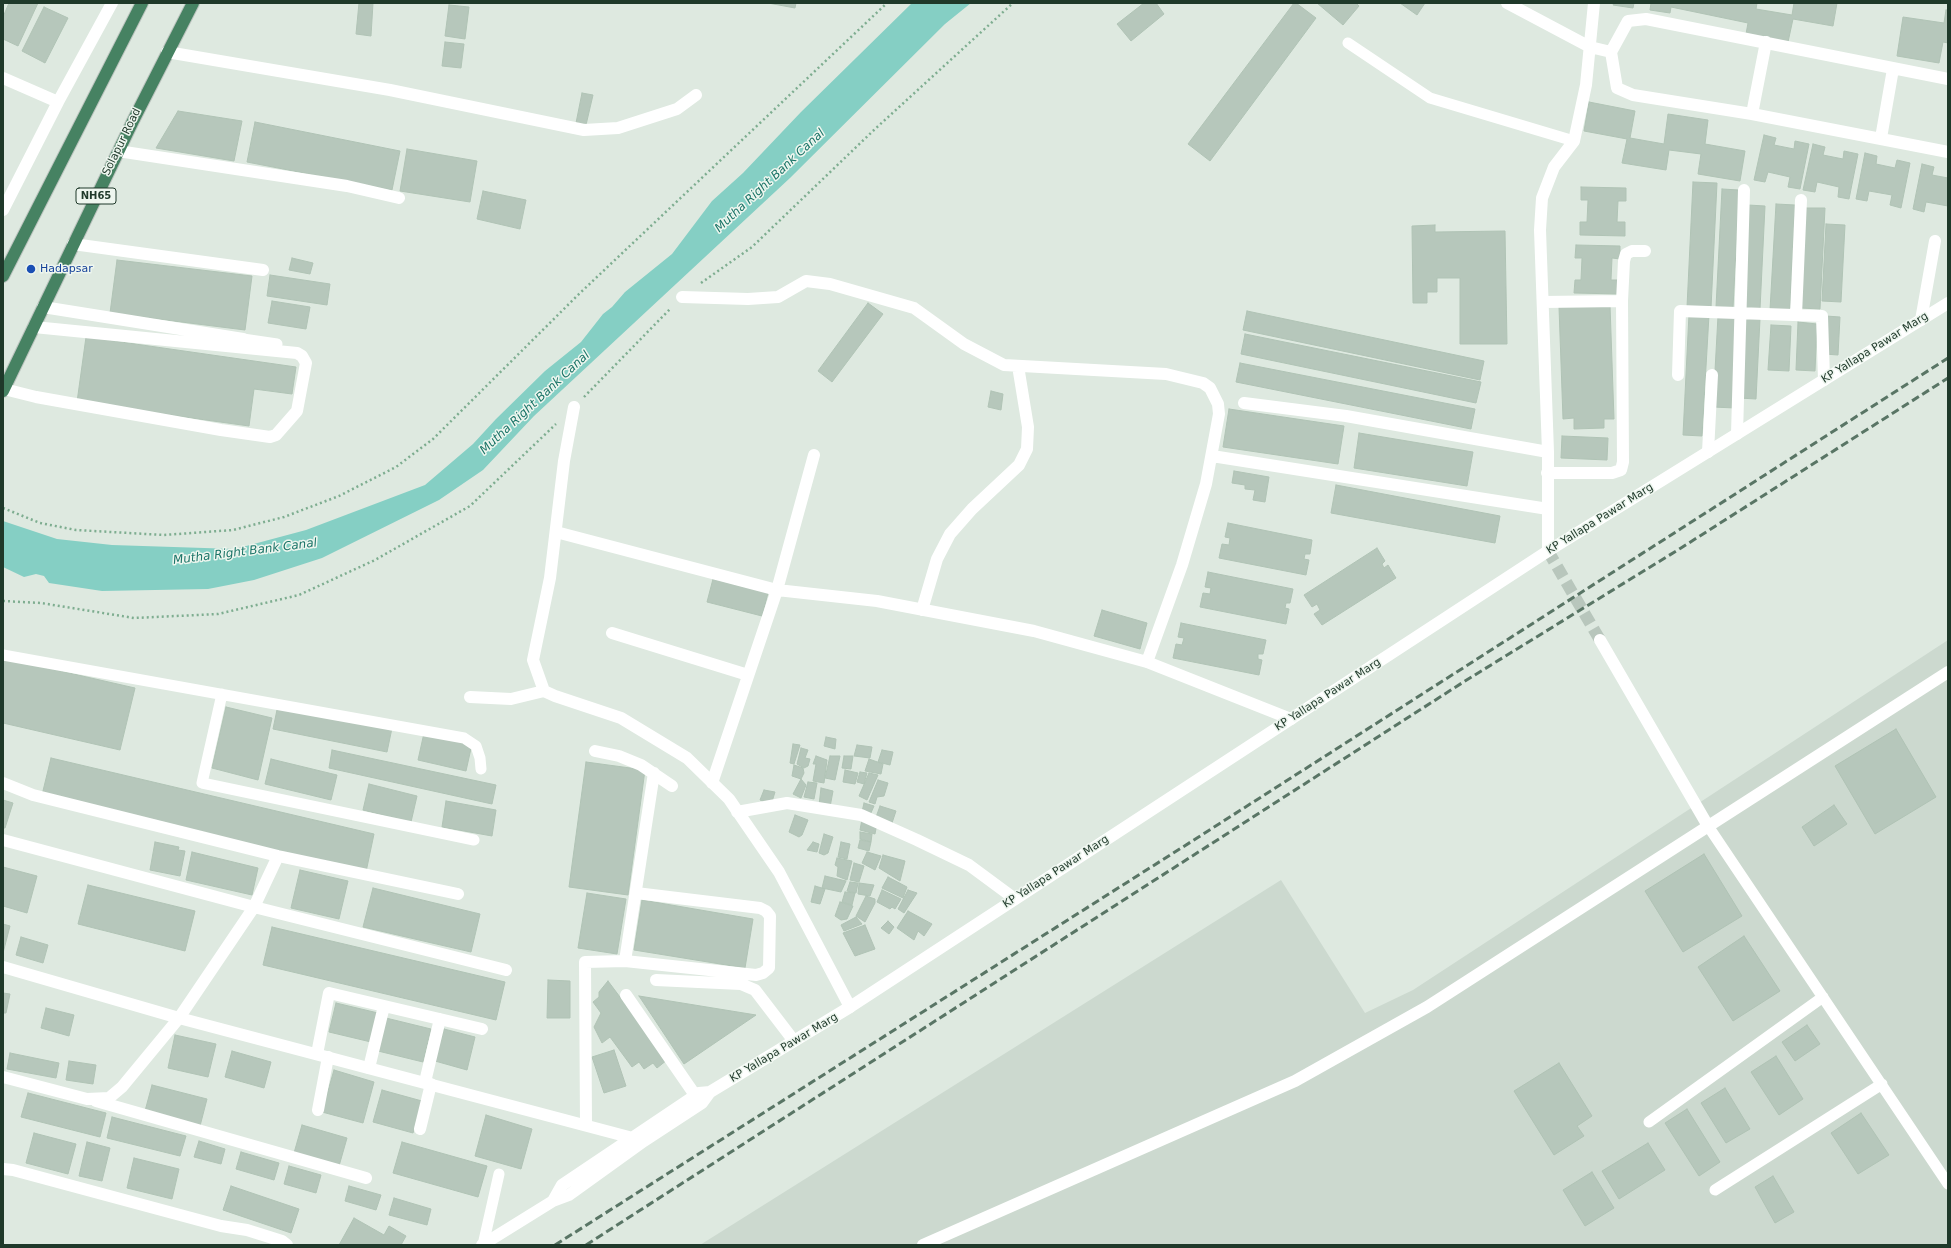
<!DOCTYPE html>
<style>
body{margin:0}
#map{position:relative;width:1951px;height:1248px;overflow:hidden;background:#dee9e0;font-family:"DejaVu Sans",sans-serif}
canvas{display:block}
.frame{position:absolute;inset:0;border:4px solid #1f392a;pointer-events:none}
</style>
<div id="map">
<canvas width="1951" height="1248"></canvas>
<div class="frame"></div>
</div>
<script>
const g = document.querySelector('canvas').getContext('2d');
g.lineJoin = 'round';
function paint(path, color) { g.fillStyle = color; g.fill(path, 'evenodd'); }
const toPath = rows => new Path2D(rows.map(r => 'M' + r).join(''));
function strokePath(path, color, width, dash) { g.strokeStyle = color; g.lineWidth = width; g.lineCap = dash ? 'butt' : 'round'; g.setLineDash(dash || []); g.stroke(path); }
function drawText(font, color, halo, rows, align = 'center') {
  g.font = font + ' "DejaVu Sans",sans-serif'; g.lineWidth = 3; g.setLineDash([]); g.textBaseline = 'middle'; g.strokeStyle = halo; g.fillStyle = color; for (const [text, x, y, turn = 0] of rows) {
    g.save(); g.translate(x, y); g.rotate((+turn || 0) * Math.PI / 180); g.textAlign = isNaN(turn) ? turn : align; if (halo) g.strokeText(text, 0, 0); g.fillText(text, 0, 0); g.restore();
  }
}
paint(toPath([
 [1948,640,1948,1245,700,1245,1281,880,1365,1013,1413,990]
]), '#ccd9cf');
paint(toPath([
 [912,3,971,3,945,24,790,178,534,416,483,470,439,500,322,558,254,580,208,589,102,591,49,583,44,576,36,574,24,577,3,567,3,521,57,539,112,545,235,549,306,530,425,485,473,444,496,419,545,371,581,342,603,314,612,307,625,292,672,254,712,201,743,173,801,112]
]), '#85cfc4');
const building = toPath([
 [9,3,38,3,18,46,3,39,3,17,9,3],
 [359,3,373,3,371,36,356,34,359,3],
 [768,3,796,3,795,8,768,3],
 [1144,3,1156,3,1164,14,1131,41,1117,24,1144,3],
 [1294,3,1296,3,1316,18,1210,161,1188,144,1294,3],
 [1317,3,1356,3,1359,6,1343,25,1317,3],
 [1400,3,1425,3,1417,15,1400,3],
 [1614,3,1634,3,1633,8,1613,5,1614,3],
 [1651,3,1757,3,1756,9,1792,15,1794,3,1837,3,1833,26,1793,19,1788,42,1746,34,1748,23,1671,7,1670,13,1650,10,1651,3],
 [449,5,469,7,465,39,445,36,449,5],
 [44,7,68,18,45,63,22,51,44,7],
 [1946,10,1948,10,1948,43,1943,42,1939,63,1897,56,1903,17,1944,23,1946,10],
 [445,42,464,44,461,68,442,66,445,42],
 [582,93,593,95,586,125,576,123,582,93],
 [1589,102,1635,111,1630,138,1664,144,1668,114,1708,120,1705,144,1745,151,1740,181,1698,174,1701,154,1669,150,1666,170,1622,163,1627,139,1584,131,1589,102],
 [178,111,242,121,234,161,156,148,178,111],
 [255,122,400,151,392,190,247,162,255,122],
 [1764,135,1776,138,1774,145,1794,149,1795,141,1809,144,1800,189,1788,187,1790,177,1768,172,1765,182,1754,180,1764,135],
 [1813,144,1825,147,1823,155,1843,159,1844,151,1858,154,1849,199,1838,197,1839,187,1817,182,1815,192,1803,190,1813,144],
 [407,149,477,161,470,202,400,191,407,149],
 [1865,153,1877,156,1876,164,1895,168,1897,160,1910,163,1901,208,1890,205,1892,195,1869,191,1867,201,1856,199,1865,153],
 [1922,164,1934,167,1932,175,1948,178,1948,206,1926,202,1924,212,1913,209,1922,164],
 [1693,182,1717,183,1711,308,1687,307,1693,182],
 [1581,187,1626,188,1626,201,1618,201,1617,222,1625,222,1625,236,1580,235,1580,222,1587,222,1588,200,1581,200,1581,187],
 [1722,189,1739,190,1733,308,1716,307,1722,189],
 [483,191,526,200,520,229,477,219,483,191],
 [1776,204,1795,205,1790,311,1770,310,1776,204],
 [1748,205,1765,206,1760,309,1743,308,1748,205],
 [1806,208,1825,208,1820,309,1801,308,1806,208],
 [1826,224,1845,225,1841,302,1822,301,1826,224],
 [1435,225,1435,232,1505,231,1507,344,1460,344,1460,278,1437,278,1437,292,1427,292,1427,303,1413,303,1412,226,1435,225],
 [1576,245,1620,246,1620,259,1612,258,1611,280,1620,280,1619,294,1574,293,1575,280,1581,280,1582,258,1575,258,1576,245],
 [292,258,313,263,310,274,289,270,292,258],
 [117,260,252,276,245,330,110,313,117,260],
 [270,275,330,284,327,305,267,296,270,275],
 [272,301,310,307,306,329,268,323,272,301],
 [868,303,883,314,832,382,818,371,868,303],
 [1610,305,1614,419,1604,419,1604,428,1574,429,1574,418,1563,419,1559,307,1610,305],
 [1247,311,1484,361,1480,380,1243,330,1247,311],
 [1689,314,1709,315,1702,436,1683,435,1689,314],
 [1718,316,1739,317,1735,408,1713,407,1718,316],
 [1826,316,1840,317,1838,355,1824,354,1826,316],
 [1744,318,1760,319,1756,399,1739,398,1744,318],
 [1798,322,1817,324,1815,371,1796,370,1798,322],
 [1771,325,1791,326,1789,371,1768,370,1771,325],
 [1245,334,1481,382,1476,403,1241,354,1245,334],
 [86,337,296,367,292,394,254,389,249,426,77,402,86,337],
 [1240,363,1475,409,1471,429,1236,382,1240,363],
 [991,391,1003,394,1001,410,988,407,991,391],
 [1229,409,1344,426,1338,464,1223,447,1229,409],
 [1359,433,1473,452,1467,486,1354,468,1359,433],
 [1562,436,1608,438,1607,460,1561,458,1562,436],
 [1234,471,1269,477,1265,502,1253,500,1255,490,1245,489,1245,485,1232,483,1234,471],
 [1336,485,1500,516,1495,543,1331,513,1336,485],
 [1228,523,1312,540,1310,554,1305,554,1304,559,1309,560,1306,575,1219,558,1222,544,1229,545,1230,538,1225,537,1228,523],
 [1377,548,1385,561,1382,564,1384,568,1388,565,1396,578,1322,625,1314,614,1320,610,1317,604,1312,607,1304,595,1377,548],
 [1208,572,1293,589,1290,603,1286,603,1285,608,1289,609,1286,624,1200,607,1203,593,1210,594,1211,588,1205,587,1208,572],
 [713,579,768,593,762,616,707,602,713,579],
 [1102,610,1147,623,1140,649,1094,636,1102,610],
 [1181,623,1266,640,1263,654,1258,654,1258,659,1262,660,1259,675,1173,658,1176,644,1182,645,1184,638,1178,637,1181,623],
 [3,658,135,688,120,750,3,723,3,658],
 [278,705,392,728,387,752,273,729,278,705],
 [226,707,272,718,258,780,212,768,226,707],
 [1896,729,1936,797,1875,834,1835,766,1896,729],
 [424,733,472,744,466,771,418,760,424,733],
 [826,737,836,739,835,749,824,746,826,737],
 [793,744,800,745,794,764,790,763,793,744],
 [857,745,872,747,870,758,854,756,857,745],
 [801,748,808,750,805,758,810,759,808,766,804,768,797,764,801,748],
 [332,750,496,785,492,804,329,768,332,750],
 [882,750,893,752,890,765,878,762,882,750],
 [816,756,827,760,824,783,813,781,816,764,813,764,816,756],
 [830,756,840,756,835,780,825,778,830,756],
 [844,756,853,756,851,769,842,768,844,756],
 [51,758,374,834,366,872,42,795,51,758],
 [271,759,337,775,331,800,265,784,271,759],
 [869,759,883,764,881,774,865,771,869,759],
 [586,762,645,770,628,895,569,887,586,762],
 [794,765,803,768,804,773,801,779,792,776,794,765],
 [845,770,858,773,855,784,843,782,845,770],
 [860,772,867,773,864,784,857,782,860,772],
 [869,773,878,775,867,800,859,796,869,773],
 [801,779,806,785,801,798,793,794,801,779],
 [878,780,888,783,884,796,877,797,875,804,869,802,878,780],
 [808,782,817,783,814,799,804,797,808,782],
 [369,784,417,796,411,822,363,810,369,784],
 [821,788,833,791,830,807,819,805,821,788],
 [764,790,775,792,771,805,760,800,764,790],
 [3,800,13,803,5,828,3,828,3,800],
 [446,801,496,810,492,836,442,827,446,801],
 [864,803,874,806,870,815,862,812,864,803],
 [1834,805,1847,824,1814,846,1802,827,1834,805],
 [880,806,896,811,891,826,875,820,880,806],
 [795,815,808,820,802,835,799,837,789,832,795,815],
 [862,819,877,823,875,834,860,830,862,819],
 [860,832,872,834,871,842,860,839,860,832],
 [824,834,833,837,828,853,824,855,819,853,824,834],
 [860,840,871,842,869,851,858,848,860,840],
 [155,842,179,847,178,850,185,851,180,876,150,870,155,842],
 [813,842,819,844,817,852,807,850,813,842],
 [841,842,850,844,847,859,838,857,841,842],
 [192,852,258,868,252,895,186,880,192,852],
 [867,852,881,856,875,870,862,863,867,852],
 [1704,854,1742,916,1683,952,1645,891,1704,854],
 [883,855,905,861,900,881,879,868,883,855],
 [837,858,852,861,847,880,837,876,838,867,835,865,837,858],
 [854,863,864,866,859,882,850,880,854,863],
 [3,867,37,876,27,913,3,906,3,867],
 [300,870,348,881,339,919,291,908,300,870],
 [825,876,846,881,841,892,822,888,825,876],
 [888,877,907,887,903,898,882,888,888,877],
 [850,882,858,883,856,893,847,891,850,882],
 [859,883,874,885,870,896,858,894,859,883],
 [88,885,195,911,185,951,78,924,88,885],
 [815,886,825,889,820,904,811,902,815,886],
 [373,888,480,914,471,952,363,927,373,888],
 [882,890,901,899,895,909,892,907,890,909,877,902,882,890],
 [908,890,917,893,904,913,898,909,908,890],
 [845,892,855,893,852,905,842,902,845,892],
 [587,893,626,899,617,954,578,948,587,893],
 [866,896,875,899,875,903,865,922,856,916,866,896],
 [642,900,753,919,745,968,634,950,642,900],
 [840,902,853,906,847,919,841,920,835,916,840,902],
 [908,911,932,924,924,936,918,931,914,940,897,928,908,911],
 [856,917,862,924,844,931,841,925,856,917],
 [888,921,894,927,889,934,881,928,888,921],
 [3,924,10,926,3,953,3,924],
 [865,925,875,949,855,956,843,933,865,925],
 [272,927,505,982,496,1020,263,965,272,927],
 [1744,936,1780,991,1733,1021,1698,967,1744,936],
 [21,937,48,945,43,963,16,955,21,937],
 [548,980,570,981,570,1018,547,1018,548,980],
 [608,981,667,1060,657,1068,653,1063,644,1069,639,1062,632,1067,610,1037,602,1043,594,1027,601,1013,593,1002,599,997,599,992,608,981],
 [3,993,10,994,6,1013,3,1013,3,993],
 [639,996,756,1015,684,1064,639,996],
 [336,1003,378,1013,371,1042,329,1032,336,1003],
 [46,1008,74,1015,69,1036,41,1028,46,1008],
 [386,1018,431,1029,423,1062,378,1051,386,1018],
 [1807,1025,1820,1044,1795,1061,1782,1042,1807,1025],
 [444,1029,475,1037,467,1070,435,1061,444,1029],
 [175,1035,216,1044,208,1077,168,1068,175,1035],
 [614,1050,626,1086,604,1093,592,1057,614,1050],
 [232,1051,271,1062,264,1088,225,1077,232,1051],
 [10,1053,59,1063,56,1078,7,1069,10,1053],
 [1776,1056,1803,1099,1779,1115,1751,1072,1776,1056],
 [69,1061,96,1065,93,1084,66,1080,69,1061],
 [1559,1063,1592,1116,1577,1126,1584,1136,1554,1155,1514,1091,1559,1063],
 [334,1070,374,1082,363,1123,322,1112,334,1070],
 [152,1085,207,1099,200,1126,145,1111,152,1085],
 [1725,1088,1750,1129,1726,1143,1701,1103,1725,1088],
 [382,1090,422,1101,413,1133,373,1122,382,1090],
 [28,1093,106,1113,100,1137,21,1117,28,1093],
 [1687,1109,1720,1162,1699,1176,1665,1123,1687,1109],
 [1861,1113,1889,1155,1858,1174,1831,1133,1861,1113],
 [486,1115,532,1129,521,1169,475,1156,486,1115],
 [112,1117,186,1136,180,1156,107,1138,112,1117],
 [302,1125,347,1138,339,1166,294,1153,302,1125],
 [34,1133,76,1144,68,1174,26,1163,34,1133],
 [199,1141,225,1149,221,1164,194,1157,199,1141],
 [87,1142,110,1148,102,1181,79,1176,87,1142],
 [402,1142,487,1166,478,1197,393,1173,402,1142],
 [1648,1143,1665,1170,1619,1199,1602,1171,1648,1143],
 [241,1152,279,1163,274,1180,236,1169,241,1152],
 [134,1158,179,1169,172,1199,127,1188,134,1158],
 [289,1166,321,1175,316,1193,284,1184,289,1166],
 [1592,1172,1614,1208,1585,1226,1563,1190,1592,1172],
 [1773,1176,1794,1212,1775,1223,1755,1187,1773,1176],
 [231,1186,299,1209,291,1233,223,1210,231,1186],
 [349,1186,381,1195,376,1210,345,1201,349,1186],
 [394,1198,431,1209,427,1225,389,1215,394,1198],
 [354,1218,384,1235,389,1226,406,1236,401,1245,339,1245,354,1218]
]);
paint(building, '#b6c7bb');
strokePath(building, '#b0c3b5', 1);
strokePath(toPath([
 [1548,551,1600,640]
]), '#b8c6bc', 12, [12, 6]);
const trunk = toPath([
 [3,276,142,3],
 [3,391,133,121,193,3]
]);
strokePath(trunk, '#bcc4bf', 14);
strokePath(toPath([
 [701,283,752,247,875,129,1013,3],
 [584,397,671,308],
 [3,508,40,523,76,530,164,535,233,530,284,517,339,496,396,467,433,439,580,293,887,3],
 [3,601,41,603,134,618,218,614,299,595,375,560,470,506,556,424]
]), '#7ead90', 2.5, [2, 3]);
strokePath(toPath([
 [1348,43,1430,98,1574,141],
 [243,339,277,344],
 [3,655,464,738,476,746,480,758,481,769],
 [222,694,202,783,474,840],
 [1708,826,1948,1184],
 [1649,1122,1823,997],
 [1715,1190,1882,1084],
 [483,1245,499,1174]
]), '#fff', 11);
strokePath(toPath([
 [1507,3,1590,47,1611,52],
 [167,52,390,90,584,130,618,128,677,109,696,95],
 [3,78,58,102],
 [1948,79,1646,19,1628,21,1611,52,1617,88,1633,95,1752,114,1948,152],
 [1752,114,1766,42],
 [1881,138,1893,69],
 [118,151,347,186,399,198],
 [3,210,58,102,112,3],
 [73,244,263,270],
 [682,297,748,299,778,297,806,281,830,284,914,308,964,344,1004,365,1166,374,1203,383,1210,388,1218,404,1219,414,1206,484,1182,565,1147,662],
 [1543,302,1622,301],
 [43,307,243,339],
 [1796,315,1801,200],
 [1921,320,1935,241],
 [1678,375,1680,311,1822,316,1824,380],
 [4,389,36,397,221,430,270,437,276,435,297,411,306,363,302,356,297,353,34,327],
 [1244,403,1346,416,1548,452],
 [1737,434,1744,190],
 [1708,452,1712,375],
 [1212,456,1548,509],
 [1547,473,1612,473,1621,470,1623,462,1622,301,1624,261,1626,254,1632,251,1645,251],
 [556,532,777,590,877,601,1034,631,1147,662,1291,719],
 [1548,551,1548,452,1540,230,1542,198,1554,167,1574,141,1586,85,1594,3],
 [922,610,937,559,950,534,972,509,1019,465,1027,449,1028,427,1018,366],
 [612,633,748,675],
 [1600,640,1708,826],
 [544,691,533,660,550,578,564,461,574,407],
 [470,697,511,699,544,691,555,696,621,718,687,758,729,799,779,872,850,1007],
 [595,751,619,756,641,765,672,786],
 [3,783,33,795,278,856,458,894],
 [712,783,777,590,814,455],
 [737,812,787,803,861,815,917,840,969,865,1015,899],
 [3,840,254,907,506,970],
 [636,893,760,908,766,911,770,916,769,968,763,973,756,975,625,961,654,773],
 [656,980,741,984,755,990,794,1041],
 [626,995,695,1095],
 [317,1054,329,993,482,1029],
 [369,1068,384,1006],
 [3,1077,87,1099,109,1098,122,1087,179,1018,254,907,278,856],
 [425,1082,440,1019],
 [96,1101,366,1178],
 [318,1110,328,1057],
 [586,1125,585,962,625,961],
 [420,1129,431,1084],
 [3,1169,13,1170,221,1226,247,1230,282,1241,287,1245],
 [923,1245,1295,1081,1427,1007,1948,672]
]), '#fff', 12);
strokePath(toPath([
 [3,967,179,1018,644,1141],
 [553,1201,562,1185,699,1093,710,1092],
 [482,1245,553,1201,569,1195,644,1141,702,1103,710,1092,850,1007,1548,551,1948,303]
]), '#fff', 12);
strokePath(trunk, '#468262', 12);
strokePath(toPath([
 [555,1245,1197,838,1948,358],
 [586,1245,1465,681,1681,548,1948,378]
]), '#597565', 3, [8, 4]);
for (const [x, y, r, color] of [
 [31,269,5,"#1a4fb4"]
]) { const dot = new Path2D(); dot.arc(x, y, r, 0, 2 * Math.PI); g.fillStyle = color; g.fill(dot); strokePath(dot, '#eef6ef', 1.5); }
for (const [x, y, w] of [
 [96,196,40]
]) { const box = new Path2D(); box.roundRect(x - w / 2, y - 8, w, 16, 3); g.fillStyle = '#eef6ef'; g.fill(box); strokePath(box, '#1f392a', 1); }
drawText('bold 10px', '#1f392a', null, [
 ["NH65",96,196]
]);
drawText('11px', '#1f392a', '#eef6ef', [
 ["Solapur Road",122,142,-64],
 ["KP Yallapa Pawar Marg",1875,348,-32],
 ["KP Yallapa Pawar Marg",1600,519,-32],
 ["KP Yallapa Pawar Marg",1328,695,-33],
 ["KP Yallapa Pawar Marg",1056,872,-33],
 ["KP Yallapa Pawar Marg",784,1048,-31]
]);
drawText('11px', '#164399', '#eef6ef', [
 ["Hadapsar",40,269]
], 'left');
drawText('italic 12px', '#1a7467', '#eef6ef', [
 ["Mutha Right Bank Canal",770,181,-43],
 ["Mutha Right Bank Canal",535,403,-43],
 ["Mutha Right Bank Canal",245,552,-7]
]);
</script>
